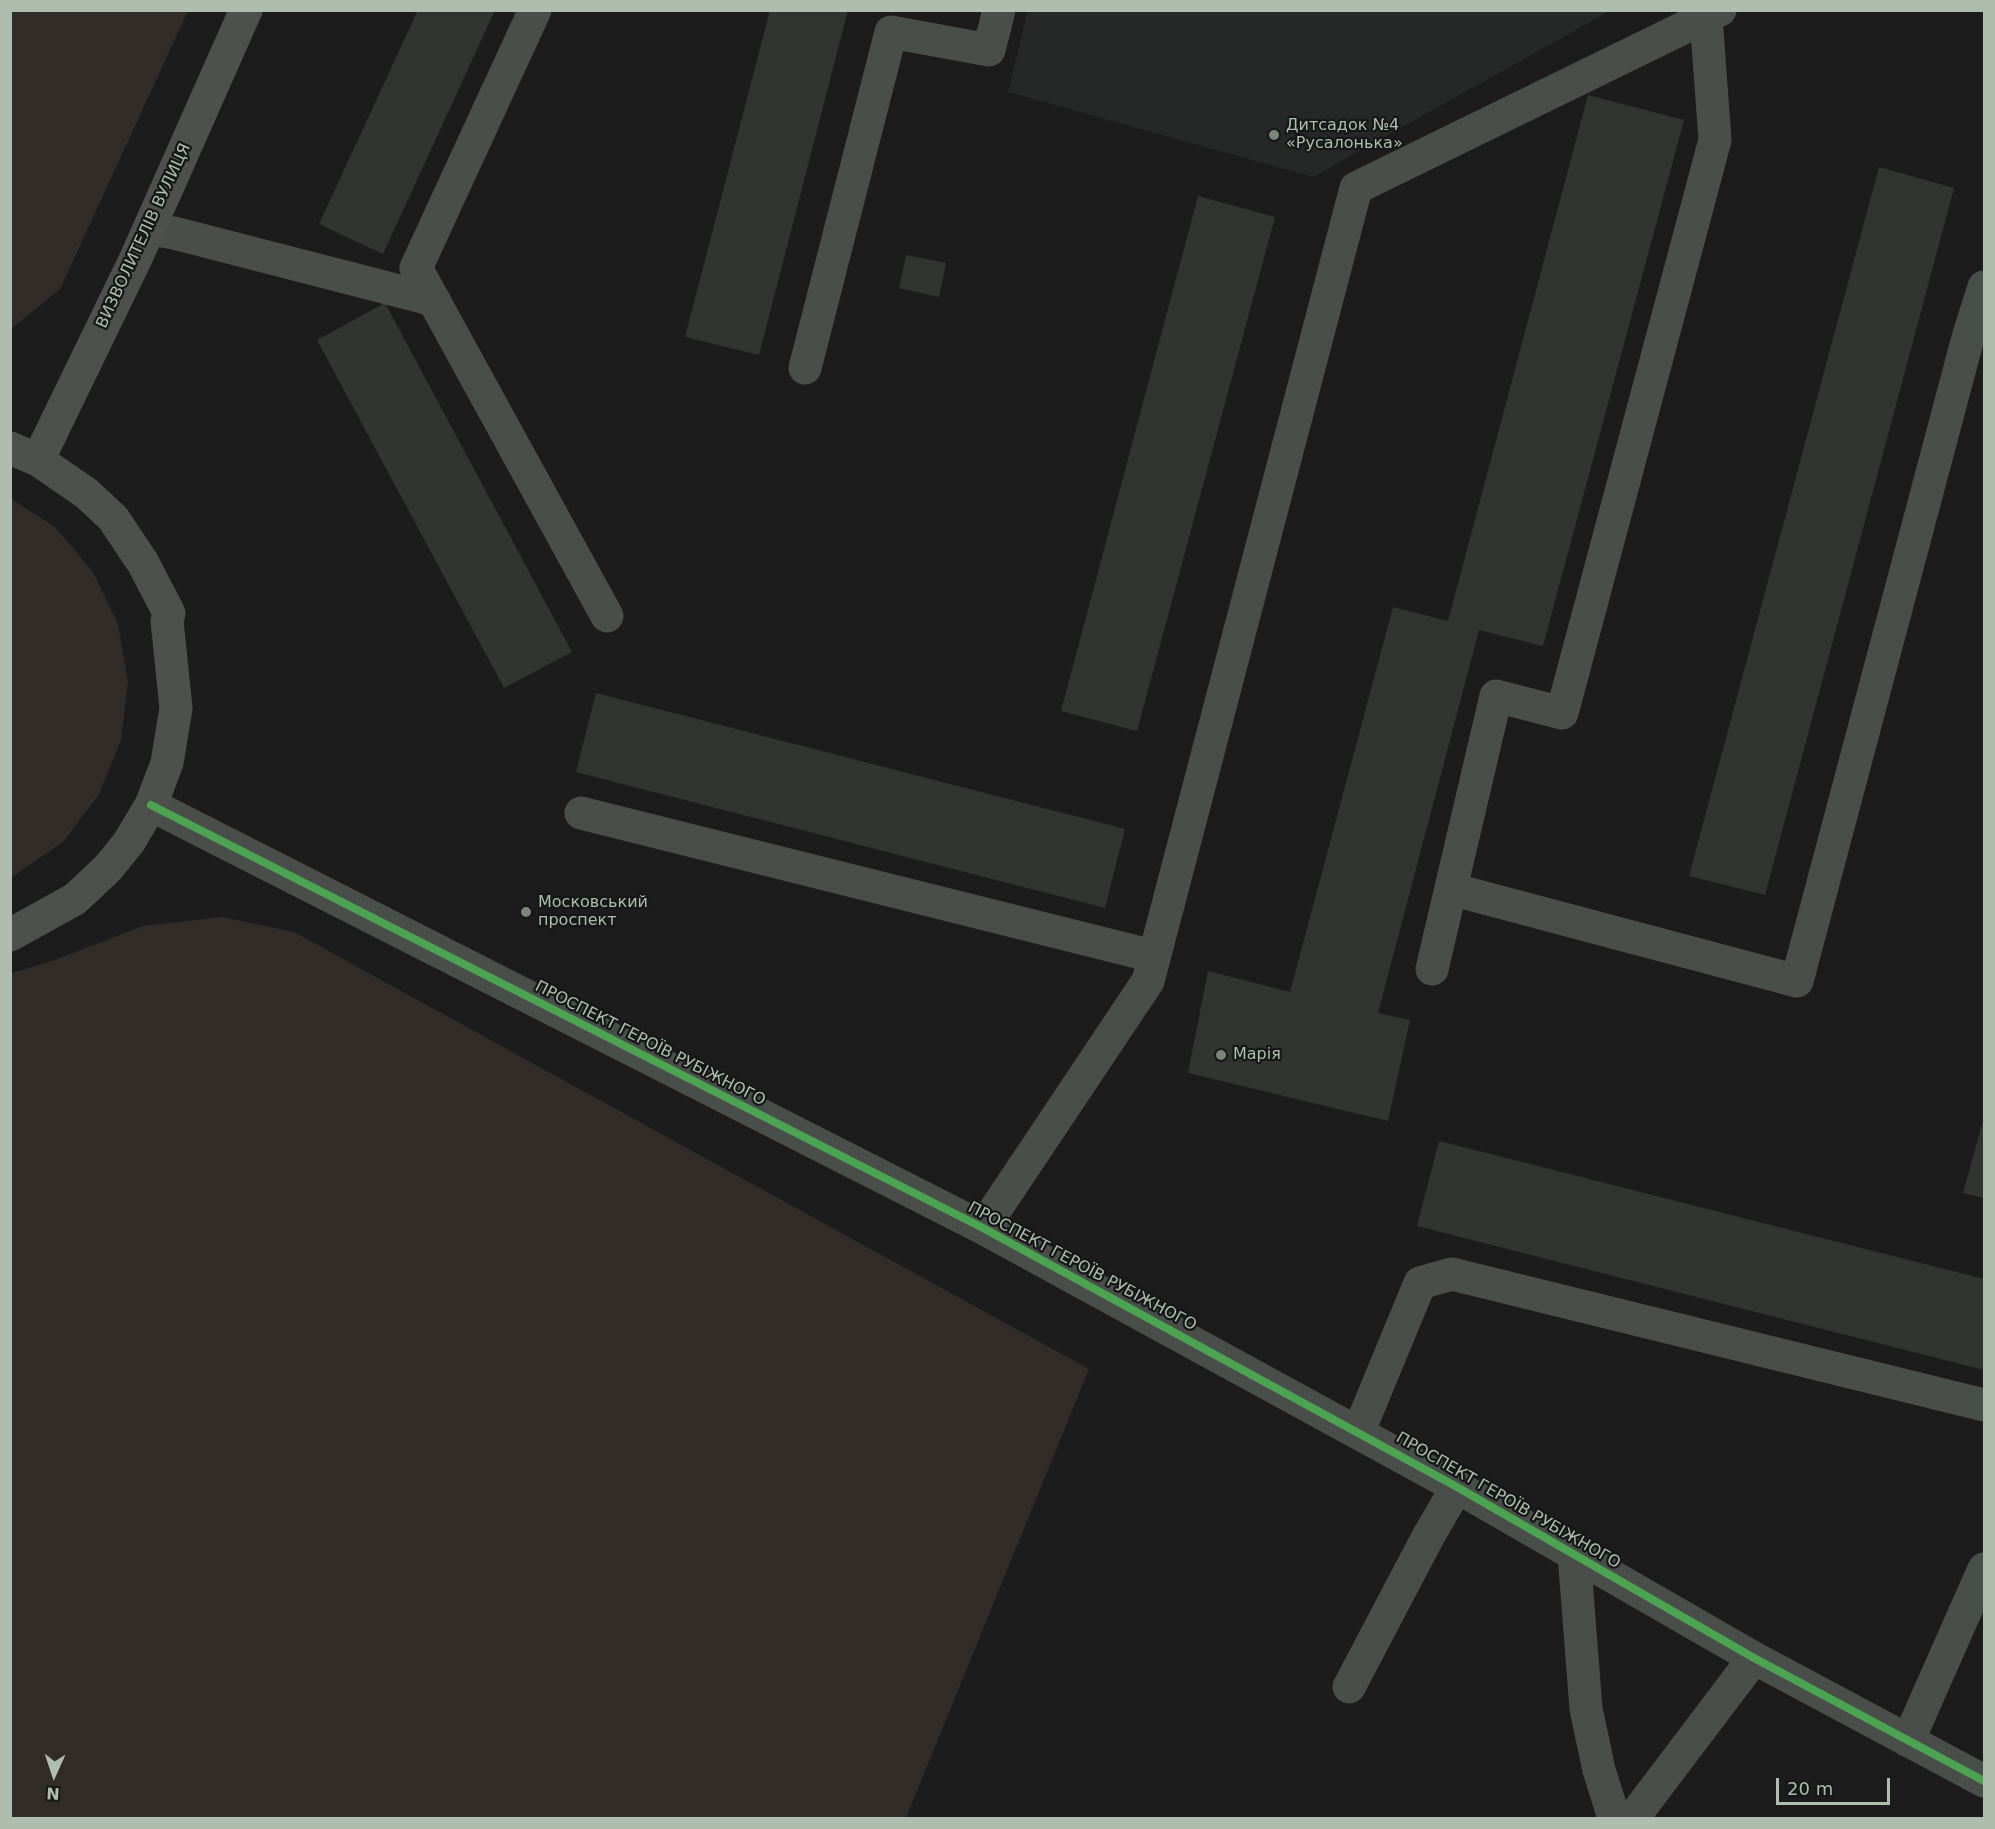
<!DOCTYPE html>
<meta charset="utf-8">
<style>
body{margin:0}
#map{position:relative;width:1995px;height:1829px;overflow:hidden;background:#1c1c1c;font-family:"DejaVu Sans",sans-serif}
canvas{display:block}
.frame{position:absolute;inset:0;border:12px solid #aebdad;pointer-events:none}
.north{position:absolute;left:24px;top:1745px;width:60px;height:60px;-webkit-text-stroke:4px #151816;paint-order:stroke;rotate:183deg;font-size:16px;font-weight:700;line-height:24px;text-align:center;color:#aebdad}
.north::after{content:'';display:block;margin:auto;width:21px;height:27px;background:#aebdad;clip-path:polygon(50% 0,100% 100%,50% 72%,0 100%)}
.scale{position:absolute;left:1776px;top:1778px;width:114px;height:27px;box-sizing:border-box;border:3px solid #aebdad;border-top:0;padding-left:8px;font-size:18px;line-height:21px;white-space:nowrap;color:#aebdad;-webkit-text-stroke:4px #151816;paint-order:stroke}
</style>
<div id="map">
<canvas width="1995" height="1829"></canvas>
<div class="frame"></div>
<div class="north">N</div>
<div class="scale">20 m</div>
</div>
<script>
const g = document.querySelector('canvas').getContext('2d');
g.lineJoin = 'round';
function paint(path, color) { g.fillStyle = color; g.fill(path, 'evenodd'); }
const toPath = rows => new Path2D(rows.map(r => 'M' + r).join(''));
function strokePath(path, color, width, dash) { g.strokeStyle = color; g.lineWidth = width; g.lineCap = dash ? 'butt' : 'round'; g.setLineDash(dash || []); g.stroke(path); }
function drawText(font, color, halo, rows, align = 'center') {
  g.font = font + ' "DejaVu Sans",sans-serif'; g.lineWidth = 4.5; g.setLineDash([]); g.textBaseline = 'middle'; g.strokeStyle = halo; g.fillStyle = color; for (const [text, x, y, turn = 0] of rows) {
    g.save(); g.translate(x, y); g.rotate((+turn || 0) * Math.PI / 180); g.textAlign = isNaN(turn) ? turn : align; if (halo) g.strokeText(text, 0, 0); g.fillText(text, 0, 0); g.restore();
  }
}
paint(toPath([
 [1028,10,1610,10,1610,11,1313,177,1008,92]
]), '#252826');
paint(toPath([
 [11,10,188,11,60,289,11,329],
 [10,498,55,527,93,572,118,624,128,682,121,740,99,794,64,841,11,878],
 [222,917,294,932,1089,1369,906,1818,11,1818,11,973,52,961,143,926]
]), '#322c28');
paint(toPath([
 [418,10,495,10,383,254,319,224],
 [770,10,848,10,759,355,685,337],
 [1588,95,1684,120,1543,646,1479,630,1378,1013,1410,1020,1388,1121,1188,1073,1208,971,1290,992,1393,607,1448,621],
 [1879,167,1954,188,1765,895,1689,876],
 [1198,196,1275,217,1137,731,1061,711],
 [906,255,946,263,939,297,899,288],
 [385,303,572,652,504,688,317,340],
 [596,693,1125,829,1105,908,576,772],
 [1984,1117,1984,1198,1963,1193],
 [1439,1141,1984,1279,1984,1370,1417,1226]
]), '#323432');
strokePath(toPath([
 [535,10,416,268,607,616],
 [149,229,174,233,434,300],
 [805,368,891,32,989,50,999,10],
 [151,805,983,1228,1457,1487,1754,1658,1984,1781],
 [581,813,1153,956],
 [1451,889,1797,981,1969,334,1984,287],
 [1432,969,1496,696,1562,713,1715,140,1706,17],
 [983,1228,1148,981,1356,188,1720,10],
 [1358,1433,1420,1283,1452,1274,1984,1405],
 [1574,1554,1586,1709,1599,1770,1614,1818],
 [1349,1687,1429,1535,1457,1487],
 [1908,1741,1984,1569],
 [1633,1818,1754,1658]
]), '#4a4e4a', 33);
strokePath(toPath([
 [10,448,38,460,86,493,113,518,143,563,169,613,167,621,176,708,167,763,151,805,129,842,108,868,75,899,10,935],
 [38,460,136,258,246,10]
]), '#4d504d', 33);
strokePath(toPath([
 [151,805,983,1228,1457,1487,1754,1658,1984,1781]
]), '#4ca352', 8);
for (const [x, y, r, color] of [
 [1274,135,6,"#7b857a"],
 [526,912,6,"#7b857a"],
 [1221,1055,6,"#7b857a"]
]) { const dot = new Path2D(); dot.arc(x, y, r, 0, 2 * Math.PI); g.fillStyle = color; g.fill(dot); strokePath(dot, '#151816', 2); }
drawText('16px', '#aebdad', '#151816', [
 ["Дитсадок №4",1286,126],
 ["«Русалонька»",1286,144],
 ["Московський",538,903],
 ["проспект",538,921],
 ["Марія",1233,1055]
], 'left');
drawText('16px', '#aebdad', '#151816', [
 ["ВИЗВОЛИТЕЛІВ ВУЛИЦЯ",144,236,-65],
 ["ПРОСПЕКТ ГЕРОЇВ РУБІЖНОГО",650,1044,27],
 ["ПРОСПЕКТ ГЕРОЇВ РУБІЖНОГО",1082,1267,28],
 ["ПРОСПЕКТ ГЕРОЇВ РУБІЖНОГО",1508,1501,30]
]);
</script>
